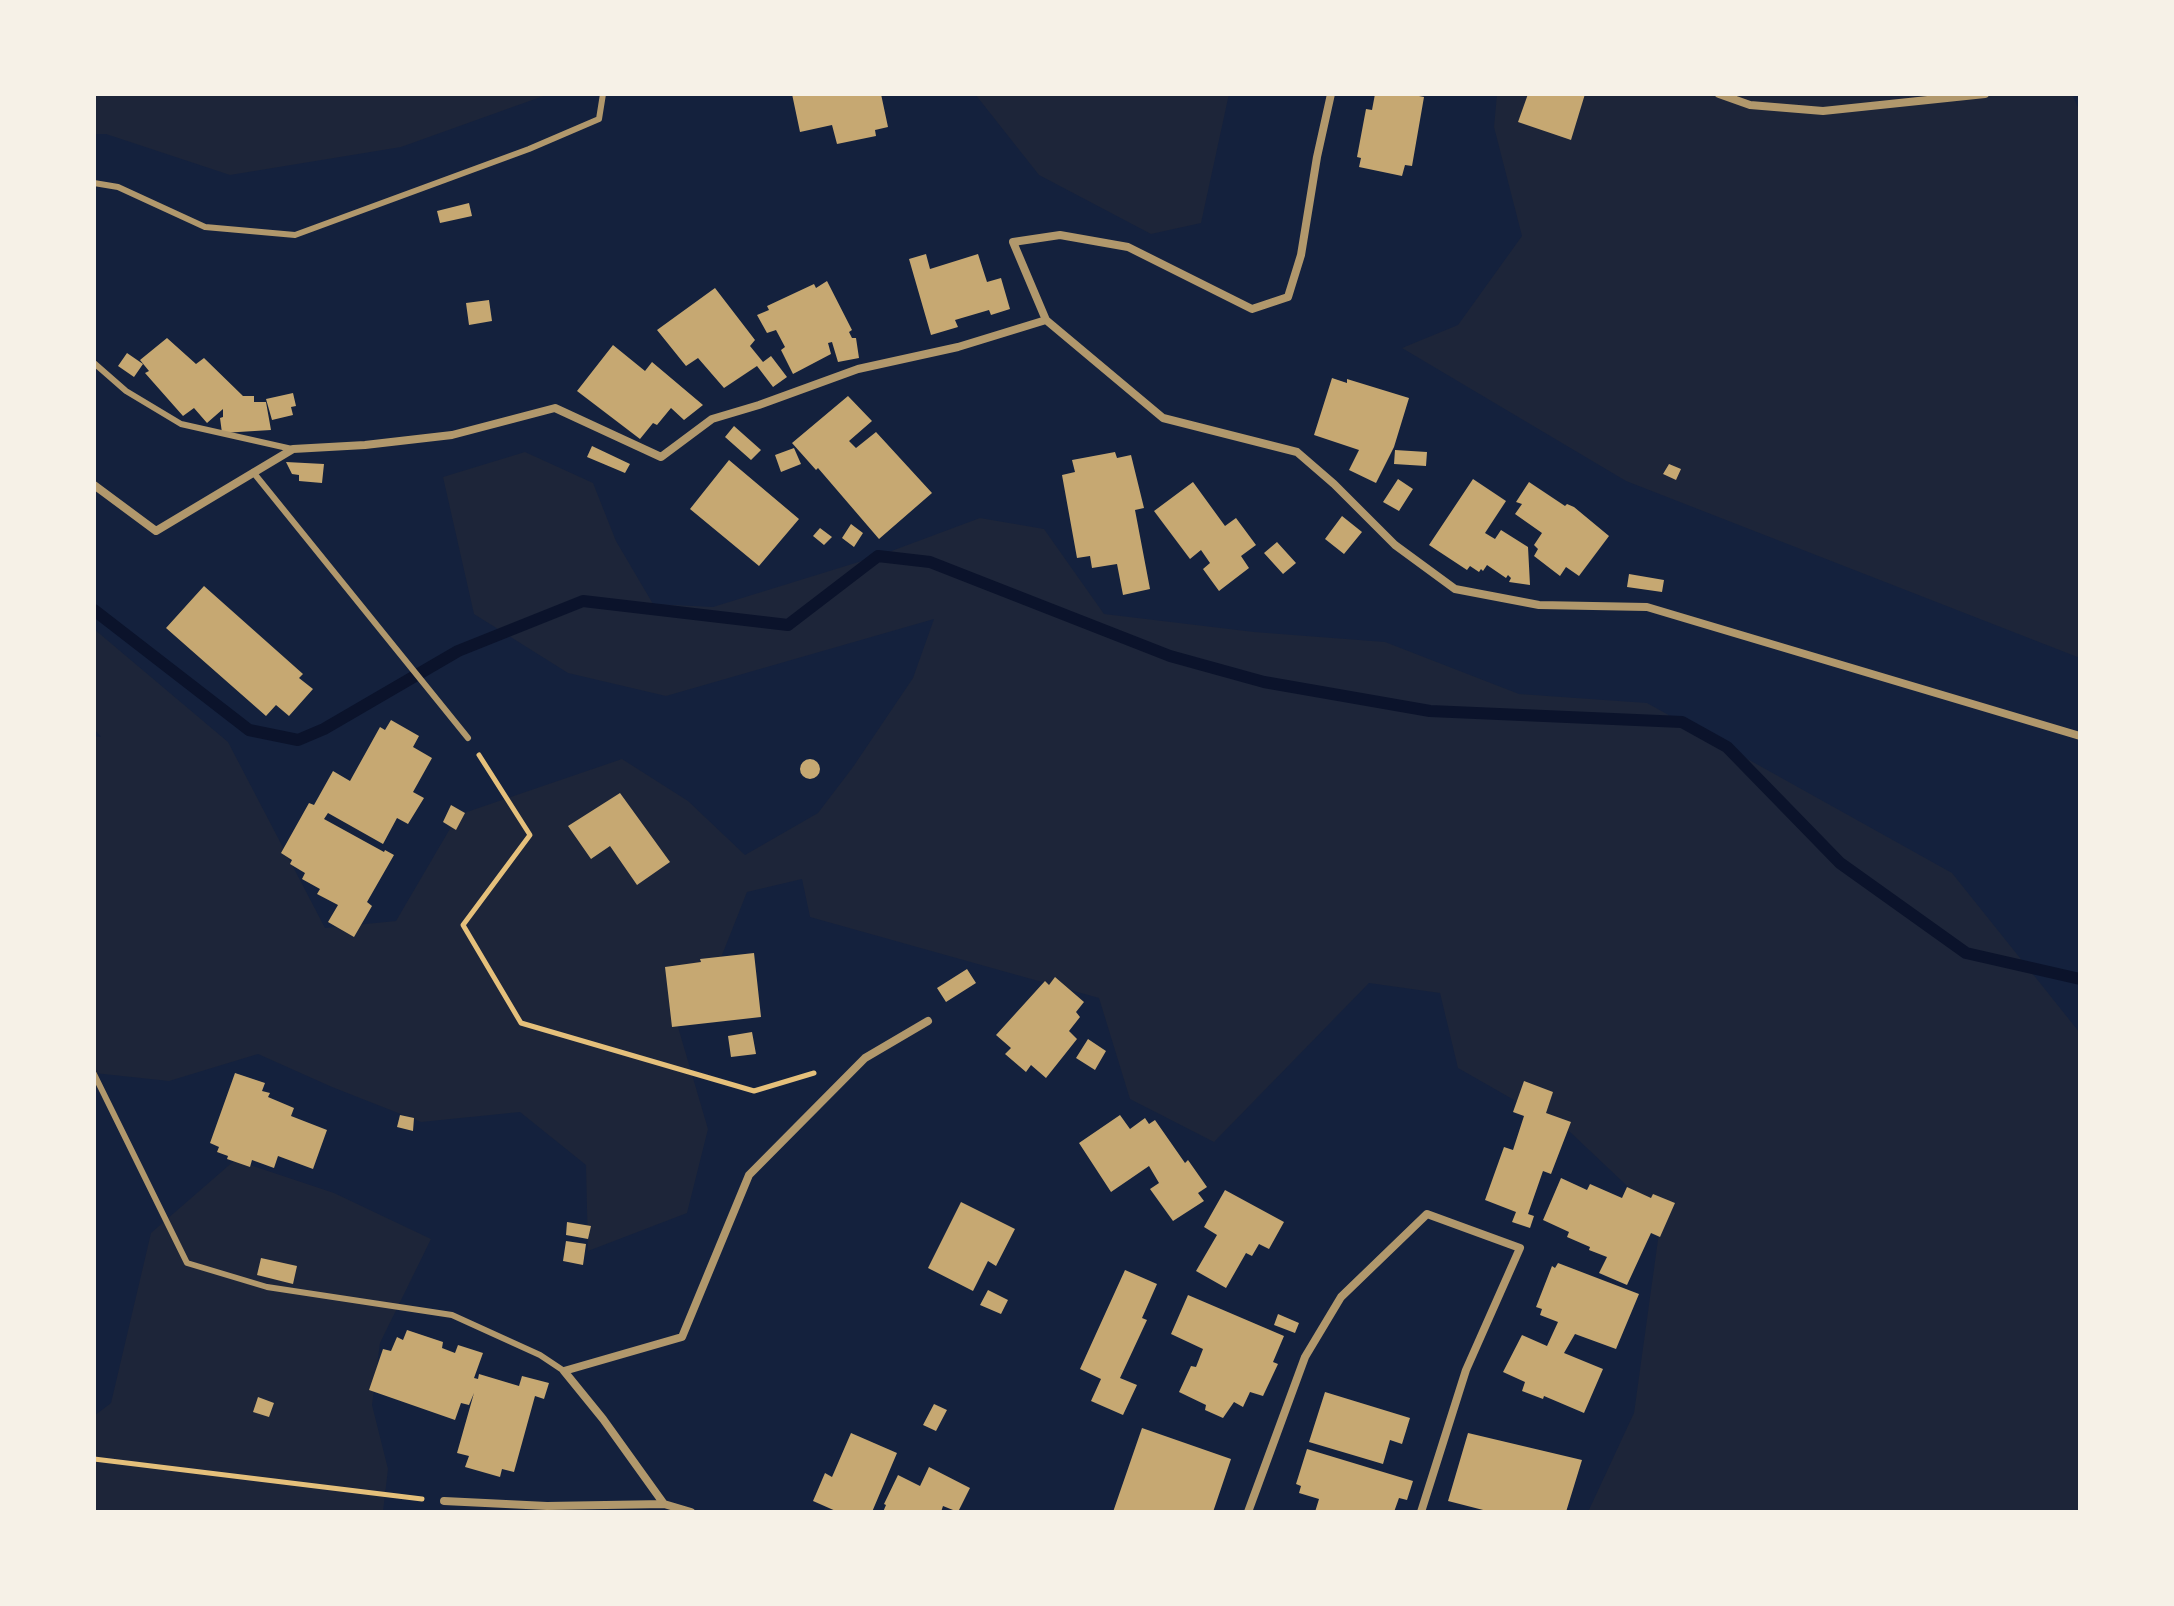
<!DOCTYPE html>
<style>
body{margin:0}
#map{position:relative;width:2174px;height:1606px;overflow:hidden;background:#14213d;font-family:Raleway,sans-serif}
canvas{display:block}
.frame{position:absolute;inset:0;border:96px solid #f6f1e7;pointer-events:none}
</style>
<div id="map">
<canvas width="2174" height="1606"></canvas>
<div class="frame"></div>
</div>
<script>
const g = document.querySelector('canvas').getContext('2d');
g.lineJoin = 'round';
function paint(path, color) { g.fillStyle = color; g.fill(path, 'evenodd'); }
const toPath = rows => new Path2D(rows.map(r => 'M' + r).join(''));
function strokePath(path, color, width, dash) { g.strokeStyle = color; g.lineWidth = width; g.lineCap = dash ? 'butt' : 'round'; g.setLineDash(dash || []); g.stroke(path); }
paint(toPath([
 [94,94,549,94,401,147,230,175,106,134,94,134],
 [975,94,1229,94,1201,223,1151,234,1039,175],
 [1497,94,2072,94,2080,112,2080,658,1626,481,1402,348,1458,325,1522,236,1494,127],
 [525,452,593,483,616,541,653,604,713,607,878,556,980,518,1044,529,1104,614,1254,632,1385,642,1519,694,1647,703,1952,873,2080,1033,2080,1512,1588,1512,1634,1413,1661,1218,1570,1132,1458,1068,1440,993,1369,983,1214,1142,1130,1099,1099,998,810,917,802,879,747,892,707,993,668,993,708,1129,687,1213,588,1251,586,1165,520,1112,421,1122,332,1087,258,1054,169,1081,94,1073,94,736,101,737,94,729,94,629,228,742,325,928,396,921,458,815,622,759,688,801,745,855,818,813,853,767,913,678,934,619,666,696,568,673,474,614,443,477],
 [235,1160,334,1193,431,1239,380,1343,372,1405,388,1469,383,1512,94,1512,94,1416,111,1403,151,1233]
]), '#1d2539');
strokePath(toPath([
 [94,610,249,730,298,740,324,729,458,651,583,601,788,625,878,556,930,562,1170,656,1264,682,1430,711,1682,722,1727,747,1840,863,1966,953,2080,979]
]), '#0b132b', 12);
paint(toPath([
 [792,94,881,94,888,127,875,130,876,136,837,144,832,125,800,132],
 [1375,94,1409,94,1424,97,1412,166,1405,165,1402,176,1359,167,1361,158,1357,157,1366,109,1372,110],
 [1528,94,1585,94,1571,140,1518,122],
 [469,203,472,216,440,223,437,211],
 [926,254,930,269,978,254,987,282,1001,278,1010,309,991,315,989,310,955,320,958,327,931,335,909,259],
 [827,281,852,330,849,332,852,338,856,338,859,358,838,362,832,342,828,343,831,354,793,374,781,350,785,347,776,330,767,333,757,315,769,310,767,306,814,284,816,288],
 [715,288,755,340,750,346,763,362,771,356,787,377,773,387,757,366,724,388,698,358,686,366,657,330],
 [489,300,492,321,469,325,466,303],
 [167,338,196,364,204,358,243,396,254,396,254,402,266,402,271,430,222,433,220,418,223,417,223,409,207,423,194,408,183,416,145,373,149,371,140,360],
 [613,345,645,371,652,362,703,405,684,420,671,408,657,425,653,423,640,439,577,391],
 [127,353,143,364,134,377,118,366],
 [1332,378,1347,383,1347,379,1409,398,1394,447,1376,483,1349,470,1359,450,1314,435],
 [293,393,296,406,291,407,293,415,272,420,266,399],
 [848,396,872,421,849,441,856,448,876,432,932,493,879,539,818,468,816,470,792,443],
 [734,426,761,450,751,460,725,437],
 [592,446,630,464,625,473,587,457],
 [794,448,801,464,781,472,775,455],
 [1395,450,1427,452,1426,466,1394,464],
 [1115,452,1117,458,1131,455,1144,508,1135,510,1150,589,1123,595,1117,564,1092,568,1090,556,1077,558,1062,475,1075,472,1072,460],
 [729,460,799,519,759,566,690,509],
 [286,462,324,464,322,483,299,481,299,475,292,474],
 [1669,464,1681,469,1676,480,1663,474],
 [1398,479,1413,489,1399,511,1383,502],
 [1473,479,1506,501,1485,533,1495,539,1501,530,1528,547,1530,585,1509,582,1511,578,1508,575,1506,578,1487,565,1483,571,1481,569,1479,572,1470,566,1467,570,1429,545],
 [1193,482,1225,526,1236,518,1256,545,1241,556,1249,568,1219,591,1203,569,1210,563,1201,550,1190,559,1154,511],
 [1529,482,1565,506,1567,504,1574,507,1609,536,1579,576,1566,567,1560,576,1534,556,1538,549,1534,545,1542,533,1515,514,1522,504,1516,502],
 [1342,516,1362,532,1344,554,1325,539],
 [851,524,863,533,854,547,842,538],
 [820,528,832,537,824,545,813,536],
 [1277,542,1296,563,1283,574,1264,553],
 [1629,574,1664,580,1662,592,1627,587],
 [204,586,303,674,299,678,313,689,289,716,276,705,266,716,166,628],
 [391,720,419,736,413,747,432,758,413,792,424,798,408,824,397,818,383,844,328,813,324,819,384,852,385,850,394,855,367,902,372,906,354,937,328,922,338,905,317,894,320,889,302,879,305,873,290,864,292,860,281,853,309,803,314,805,333,771,350,781,380,727,385,730],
 '800 769a10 10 0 1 1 20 0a10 10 0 1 1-20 0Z',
 [620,793,670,862,637,885,610,846,591,859,568,826],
 [451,805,465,813,456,830,443,822],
 [754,953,761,1017,672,1027,665,967,701,962,700,959],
 [967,969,976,983,946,1002,937,988],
 [1055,977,1084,1002,1076,1012,1080,1017,1069,1031,1077,1039,1046,1078,1031,1065,1026,1072,1005,1054,1011,1048,996,1035,1045,981,1049,985],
 [752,1032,756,1054,731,1057,728,1036],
 [1088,1039,1106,1051,1095,1070,1076,1058],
 [235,1073,265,1083,262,1091,270,1093,268,1097,294,1108,291,1116,327,1130,313,1169,278,1156,274,1168,252,1160,250,1167,227,1159,228,1156,217,1152,219,1147,210,1143],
 [1524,1081,1553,1092,1546,1113,1571,1122,1551,1174,1543,1171,1528,1214,1534,1216,1530,1228,1512,1222,1516,1212,1485,1200,1504,1147,1513,1150,1524,1116,1513,1112],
 [400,1115,414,1118,413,1131,397,1127],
 [1120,1115,1130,1129,1145,1118,1149,1124,1155,1120,1185,1163,1188,1160,1207,1187,1198,1193,1204,1201,1173,1221,1150,1189,1159,1183,1149,1166,1111,1192,1079,1143],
 [1561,1178,1587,1190,1590,1184,1622,1198,1627,1187,1651,1198,1653,1194,1675,1203,1660,1237,1651,1233,1627,1285,1599,1273,1607,1257,1589,1250,1590,1247,1567,1237,1569,1232,1543,1220],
 [1225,1190,1284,1222,1269,1249,1259,1244,1252,1256,1246,1253,1226,1288,1196,1271,1217,1235,1204,1227],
 [961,1202,1015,1229,996,1266,988,1261,973,1291,928,1268],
 [567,1222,591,1226,588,1239,566,1235],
 [566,1241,586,1244,583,1265,563,1261],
 [261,1258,297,1266,293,1284,257,1275],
 [1558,1263,1639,1294,1616,1349,1575,1334,1564,1353,1603,1369,1584,1413,1544,1396,1543,1399,1522,1391,1525,1382,1503,1372,1522,1335,1547,1346,1558,1322,1540,1315,1542,1309,1536,1307,1552,1266,1555,1268],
 [1125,1270,1157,1284,1142,1318,1147,1320,1120,1378,1137,1385,1123,1415,1091,1401,1101,1379,1080,1369],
 [988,1290,1008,1300,1001,1314,980,1305],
 [1188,1295,1284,1336,1273,1362,1278,1364,1263,1396,1250,1392,1243,1407,1234,1402,1223,1418,1205,1410,1206,1405,1179,1392,1191,1366,1196,1367,1203,1349,1171,1334],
 [1278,1314,1299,1323,1295,1333,1274,1325],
 [407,1330,443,1342,442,1348,455,1353,458,1345,483,1353,474,1378,478,1379,479,1374,519,1386,522,1376,549,1383,544,1399,535,1396,514,1472,502,1469,500,1477,465,1467,469,1456,457,1453,474,1393,469,1405,461,1403,455,1420,369,1390,383,1349,391,1351,397,1337,403,1340],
 [1325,1392,1410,1418,1402,1444,1390,1440,1383,1464,1309,1442],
 [258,1397,274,1403,269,1417,253,1412],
 [934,1404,947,1410,936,1431,923,1425],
 [1142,1428,1231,1459,1213,1512,1113,1512],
 [851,1433,897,1453,872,1512,838,1512,813,1501,825,1473,832,1477],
 [1468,1433,1582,1460,1566,1512,1491,1512,1448,1501],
 [1307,1449,1413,1481,1407,1500,1399,1498,1394,1512,1315,1512,1319,1499,1299,1493,1301,1486,1296,1484],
 [929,1467,970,1488,958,1512,943,1506,941,1512,883,1512,886,1505,884,1504,898,1475,920,1486]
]), '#c6a872');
strokePath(toPath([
 [479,755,530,835,463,925,521,1023,754,1091,814,1073],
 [94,1459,422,1499]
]), '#e5c07b', 5);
strokePath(toPath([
 [94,183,118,187,205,227,295,235,529,149,599,119,603,94],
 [94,363,126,391,181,424,292,449],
 [253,472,468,738],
 [94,1074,187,1263,267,1287,452,1315,540,1355,564,1371]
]), '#b1986c', 6);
strokePath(toPath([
 [1331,94,1317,157,1301,255,1288,297,1252,309,1128,247,1060,235,1013,242,1046,320,1163,418,1297,452,1334,484,1395,545,1455,589,1539,605,1647,607,2080,736],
 [1719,94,1750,105,1823,111,1985,94],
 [94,485,156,531,293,449,365,445,452,435,555,408,661,457,712,419,759,405,858,369,958,347,1046,320],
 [444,1501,547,1506,664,1504],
 [691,1512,664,1504,603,1419,564,1371,682,1337,749,1175,865,1058,928,1021],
 [1248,1512,1305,1357,1341,1297,1427,1214,1520,1248,1466,1370,1421,1512]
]), '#b1986c', 8);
</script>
